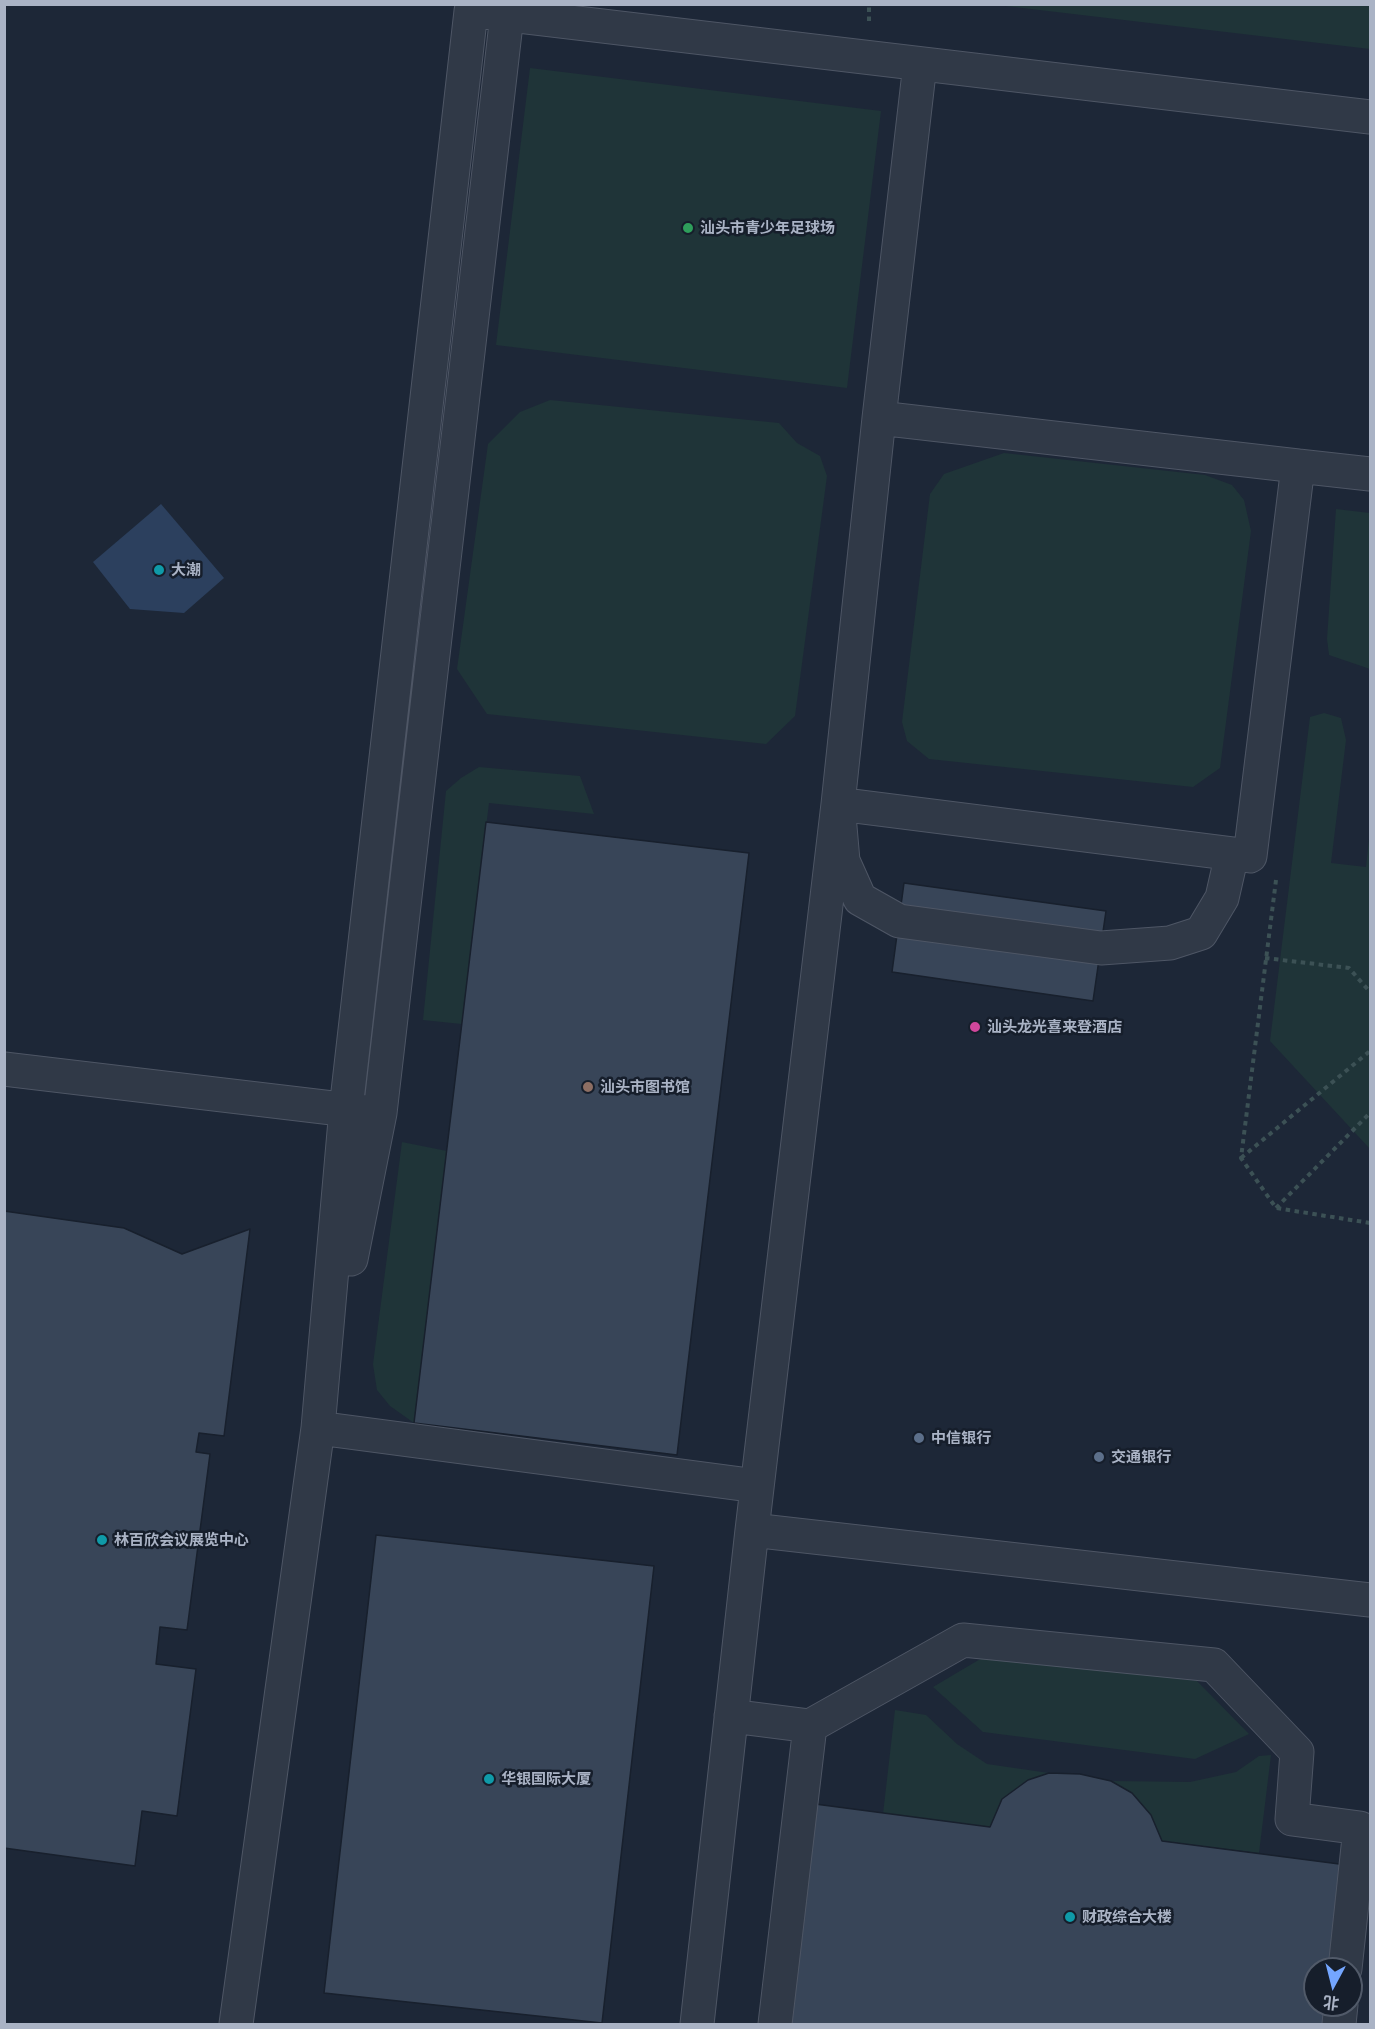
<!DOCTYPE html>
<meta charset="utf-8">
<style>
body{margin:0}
#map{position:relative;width:1375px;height:2029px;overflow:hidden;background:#1d2737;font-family:Inter,"Noto Sans SC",sans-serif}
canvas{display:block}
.frame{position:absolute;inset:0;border:6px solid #aab3c5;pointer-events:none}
.north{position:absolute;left:1303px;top:1957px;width:60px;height:60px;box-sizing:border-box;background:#161e2b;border:2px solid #515a69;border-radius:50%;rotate:187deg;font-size:16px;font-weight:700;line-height:24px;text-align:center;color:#aab3c5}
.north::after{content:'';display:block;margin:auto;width:21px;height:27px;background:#74a6ff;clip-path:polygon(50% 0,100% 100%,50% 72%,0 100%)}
</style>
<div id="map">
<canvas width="1375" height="2029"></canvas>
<div class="frame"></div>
<div class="north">北</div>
</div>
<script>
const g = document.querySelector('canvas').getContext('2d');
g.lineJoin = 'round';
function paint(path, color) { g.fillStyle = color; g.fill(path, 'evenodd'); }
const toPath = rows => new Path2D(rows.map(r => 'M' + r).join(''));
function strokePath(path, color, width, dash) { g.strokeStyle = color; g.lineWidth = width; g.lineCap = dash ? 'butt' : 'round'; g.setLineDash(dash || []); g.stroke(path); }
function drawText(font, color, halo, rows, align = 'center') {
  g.font = font + ' Inter,"Noto Sans SC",sans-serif'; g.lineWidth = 5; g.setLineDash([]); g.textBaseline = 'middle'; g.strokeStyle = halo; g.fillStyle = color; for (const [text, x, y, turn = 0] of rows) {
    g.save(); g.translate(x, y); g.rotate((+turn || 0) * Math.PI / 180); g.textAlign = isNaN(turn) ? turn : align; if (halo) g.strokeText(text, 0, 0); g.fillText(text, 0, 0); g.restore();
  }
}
paint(toPath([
 [997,5,1370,5,1370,49],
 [530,68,881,111,847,388,496,345],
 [550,400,779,423,797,443,820,456,827,476,795,716,766,744,487,714,457,669,488,444,520,412],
 [1004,453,1205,475,1232,485,1244,500,1251,531,1220,768,1193,787,929,759,907,741,902,722,930,494,944,474],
 [1336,509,1370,513,1370,669,1329,655,1327,639],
 [1324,713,1341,718,1346,740,1331,863,1366,867,1370,830,1370,1149,1270,1041,1310,717],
 [479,767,580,776,594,814,489,803,462,1024,423,1020,446,791,461,778],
 [402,1142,447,1151,414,1423,390,1406,377,1390,373,1364],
 [987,1655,1197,1681,1249,1734,1195,1759,983,1732,933,1687],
 [895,1710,926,1715,957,1744,987,1764,1049,1773,1028,1780,1002,1799,990,1827,883,1814],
 [1271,1755,1259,1853,1162,1841,1151,1815,1132,1793,1111,1781,1190,1782,1236,1772,1259,1756]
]), '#1f3438');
paint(toPath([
 [161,504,224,578,184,613,130,609,93,562]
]), '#2c405e');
const building = toPath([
 [486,822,749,853,677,1455,414,1423,486,822],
 [904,883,1106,911,1093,1001,892,972,904,883],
 [4,1211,124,1228,182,1254,250,1229,224,1436,199,1433,196,1452,210,1454,187,1630,160,1627,156,1664,196,1669,177,1816,142,1811,135,1866,4,1848,4,1211],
 [376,1535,654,1566,602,2023,324,1993,376,1535],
 [1049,1773,1080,1774,1111,1781,1132,1793,1151,1815,1162,1841,1347,1865,1333,1969,1315,1969,1315,2005,1329,2005,1326,2024,787,2024,815,1804,990,1827,1002,1799,1028,1780,1049,1773]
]);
paint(building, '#384558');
strokePath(building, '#18202d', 1.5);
const minor = toPath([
 [485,12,1370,117],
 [879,418,920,64],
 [1232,854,1222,898,1201,933,1170,943,1101,948,899,921,860,899,843,861,838,804,1250,856,1298,466,1370,474],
 [4,1069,366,1112],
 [351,1259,380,1113,507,15],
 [318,1428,757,1486],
 [752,1530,1370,1600],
 [731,1716,810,1726],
 [236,2024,318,1428,346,1109,471,11],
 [697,2024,752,1530,838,804,879,418,1298,466],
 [775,2024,810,1726,963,1640,1214,1665,1297,1752,1292,1819,1360,1828,1345,1969],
 [1339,2024,1341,2005]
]);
strokePath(minor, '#4e5665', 35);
strokePath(toPath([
 [869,21,869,4],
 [1276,880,1241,1158,1276,1208,1370,1223],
 [1265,958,1349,968,1370,992],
 [1241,1158,1370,1051],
 [1276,1208,1370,1113]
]), '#3c5155', 4, [4.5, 4.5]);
strokePath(minor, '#303947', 33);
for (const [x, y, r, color] of [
 [688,228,6,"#2e9e5b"],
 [159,570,6,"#0f9aa8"],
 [975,1027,6,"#d1479c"],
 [588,1087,6,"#8d6e63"],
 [919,1438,6,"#5c6f8a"],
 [1099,1457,6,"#5c6f8a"],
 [102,1540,6,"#0f9aa8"],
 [489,1779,6,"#0f9aa8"],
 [1070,1917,6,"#0f9aa8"]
]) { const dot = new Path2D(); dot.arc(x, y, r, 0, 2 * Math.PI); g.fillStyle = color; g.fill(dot); strokePath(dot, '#161e2b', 2); }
drawText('bold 15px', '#aab3c5', '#161e2b', [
 ["汕头市青少年足球场",700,228],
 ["大潮",171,570],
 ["汕头龙光喜来登酒店",987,1027],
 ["汕头市图书馆",600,1087],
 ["中信银行",931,1438],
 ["交通银行",1111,1457],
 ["林百欣会议展览中心",114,1540],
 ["华银国际大厦",501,1779],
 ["财政综合大楼",1082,1917]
], 'left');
</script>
